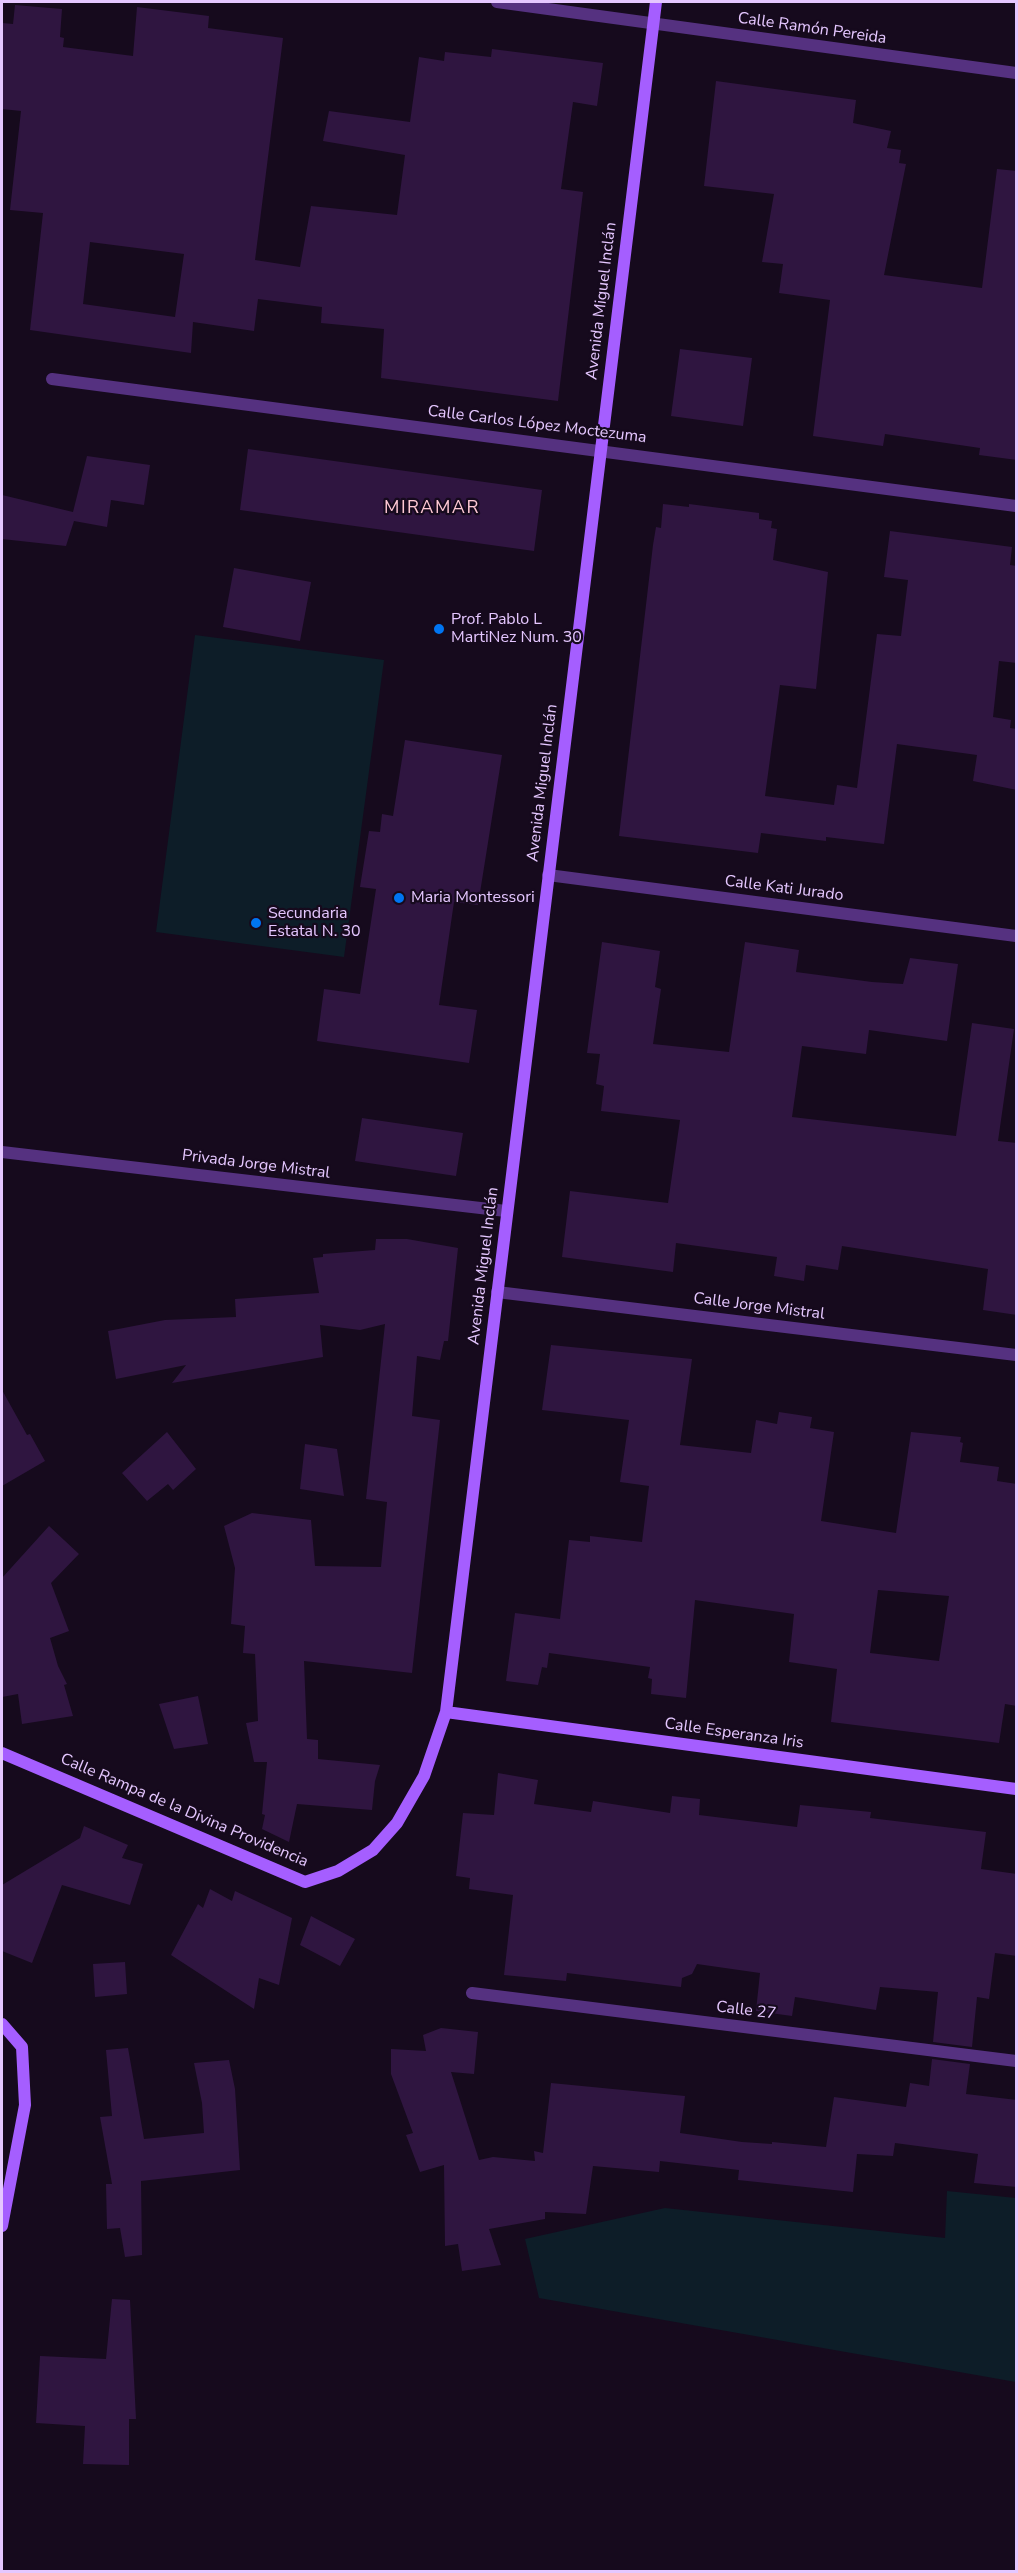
<!DOCTYPE html>
<meta charset="utf-8">
<style>
body{margin:0}
#map{position:relative;width:1018px;height:2573px;overflow:hidden;background:#160a1d;font-family:"Nunito Sans",sans-serif}
canvas{display:block}
.frame{position:absolute;inset:0;border:3px solid #e5c7ff;pointer-events:none}
</style>
<div id="map">
<canvas width="1018" height="2573"></canvas>
<div class="frame"></div>
</div>
<script>
const g = document.querySelector('canvas').getContext('2d');
g.lineJoin = 'round';
function paint(path, color) { g.fillStyle = color; g.fill(path, 'evenodd'); }
const toPath = rows => new Path2D(rows.map(r => 'M' + r).join(''));
function strokePath(path, color, width, dash) { g.strokeStyle = color; g.lineWidth = width; g.lineCap = dash ? 'butt' : 'round'; g.setLineDash(dash || []); g.stroke(path); }
function drawText(font, color, halo, rows, align = 'center') {
  g.font = font + ' "Nunito Sans",sans-serif'; g.lineWidth = 4.5; g.setLineDash([]); g.textBaseline = 'middle'; g.strokeStyle = halo; g.fillStyle = color; for (const [text, x, y, turn = 0] of rows) {
    g.save(); g.translate(x, y); g.rotate((+turn || 0) * Math.PI / 180); g.textAlign = isNaN(turn) ? turn : align; if (halo) g.strokeText(text, 0, 0); g.fillText(text, 0, 0); g.restore();
  }
}
paint(toPath([
 [195,635,384,660,344,957,156,932],
 [947,2191,1016,2198,1016,2382,539,2298,525,2239,665,2208,945,2238]
]), '#0d1d28');
paint(toPath([
 [15,5,62,9,60,37,64,38,63,47,133,56,137,7,209,16,208,28,283,38,255,260,300,267,311,206,397,215,405,155,323,141,329,111,410,122,419,57,444,61,445,52,491,57,492,49,603,63,597,106,573,102,561,189,583,192,558,401,381,378,384,329,321,323,322,307,258,299,254,331,193,322,191,353,30,330,43,213,10,210,21,111,2,109,2,23,13,24],
 [90,242,184,254,175,317,83,304],
 [716,81,856,100,853,123,891,131,887,148,901,150,899,163,906,164,884,275,982,288,997,169,1017,171,1017,460,979,455,980,448,885,434,883,446,813,436,830,300,779,293,783,264,762,262,774,194,704,186],
 [680,349,752,358,743,426,671,416],
 [248,449,542,490,534,551,240,510],
 [87,456,150,465,144,505,111,500,107,527,74,521,66,546,2,539,2,495,73,512],
 [663,504,689,507,689,504,759,513,759,519,772,521,771,528,777,529,773,560,828,572,816,689,780,685,765,796,834,805,837,785,857,788,877,634,901,636,908,580,884,577,890,531,1012,547,1010,565,1017,566,1017,663,999,661,993,717,1011,720,1010,728,1017,729,1017,790,973,781,977,755,897,744,884,844,826,837,826,841,761,833,758,853,619,836,653,545,656,527,661,528],
 [234,568,311,582,300,641,223,627],
 [405,740,502,755,478,905,454,902,439,1005,477,1010,469,1063,317,1041,324,989,360,994,376,889,360,887,369,831,380,832,382,814,393,816],
 [602,942,660,951,655,987,661,989,653,1044,729,1052,745,942,799,950,796,972,872,982,903,984,910,958,958,964,947,1041,869,1030,866,1054,802,1046,792,1117,956,1136,972,1023,1014,1029,998,1141,1017,1143,1017,1315,983,1310,988,1269,842,1246,838,1270,806,1265,804,1281,774,1276,777,1257,676,1243,673,1272,562,1257,570,1191,668,1203,680,1120,601,1111,604,1086,596,1084,600,1054,587,1053],
 [362,1118,463,1133,456,1176,355,1161],
 [376,1239,407,1239,458,1248,448,1341,444,1341,440,1360,417,1356,412,1416,440,1420,412,1673,304,1661,307,1739,318,1740,318,1759,380,1765,375,1781,372,1810,297,1804,289,1842,262,1829,265,1815,262,1814,267,1762,254,1762,246,1723,258,1721,255,1654,243,1653,245,1626,231,1624,235,1568,224,1526,252,1513,311,1520,315,1566,381,1567,387,1502,366,1499,385,1324,360,1330,320,1325,323,1357,172,1383,186,1365,116,1379,108,1331,165,1320,236,1317,235,1299,319,1293,313,1258,323,1257,323,1254,375,1250],
 [551,1345,692,1359,680,1445,751,1453,756,1420,777,1424,779,1412,812,1417,810,1428,834,1432,821,1521,896,1533,911,1432,961,1437,960,1442,963,1443,960,1462,999,1467,997,1481,1017,1484,1017,1706,1005,1704,999,1743,831,1722,837,1669,789,1662,794,1614,695,1600,686,1698,651,1694,652,1679,648,1678,650,1667,549,1653,547,1668,542,1667,538,1685,506,1681,515,1613,560,1619,569,1540,590,1542,590,1536,642,1542,649,1486,620,1482,629,1420,542,1410],
 [878,1590,949,1596,939,1661,870,1653],
 [2,1390,27,1435,30,1434,45,1461,2,1486],
 [167,1432,196,1469,173,1490,168,1484,147,1501,122,1473],
 [305,1444,337,1449,344,1496,300,1489],
 [49,1526,79,1554,51,1583,69,1631,50,1638,58,1666,67,1684,64,1685,73,1716,22,1724,18,1694,2,1697,2,1578],
 [198,1696,208,1744,174,1749,159,1704],
 [498,1773,538,1780,534,1804,591,1812,593,1801,670,1813,672,1796,700,1799,699,1815,797,1827,800,1805,871,1812,870,1818,986,1832,981,1869,1017,1874,1017,1956,995,1953,989,1999,977,1997,972,2047,933,2042,938,1992,880,1987,876,2010,795,1997,792,2016,756,2011,760,1973,697,1964,692,1974,682,1978,681,1987,567,1973,566,1981,504,1975,513,1895,469,1889,470,1878,456,1876,463,1813,494,1815],
 [84,1826,128,1845,122,1858,143,1864,130,1905,62,1885,32,1963,2,1951,2,1885,80,1838],
 [210,1889,232,1901,235,1891,292,1918,279,1985,259,1978,254,2009,171,1955,198,1904,203,1908],
 [311,1916,355,1939,340,1966,300,1945],
 [125,1962,127,1994,95,1997,93,1964],
 [441,2028,478,2032,474,2074,451,2072,479,2160,493,2157,535,2161,534,2151,543,2153,551,2083,685,2096,680,2133,742,2142,772,2144,772,2142,826,2147,834,2097,906,2107,910,2083,929,2086,932,2059,970,2064,966,2094,1017,2100,1017,2187,974,2183,978,2154,895,2143,893,2156,857,2154,853,2192,738,2180,739,2170,660,2161,659,2172,593,2166,586,2214,545,2212,545,2219,489,2229,501,2265,462,2271,458,2244,445,2246,444,2165,420,2172,406,2135,413,2133,391,2074,391,2049,426,2051,423,2035],
 [128,2048,144,2139,204,2133,202,2103,194,2063,229,2060,235,2089,240,2170,141,2181,142,2255,125,2257,120,2228,107,2229,106,2184,112,2184,100,2117,112,2116,106,2050],
 [112,2299,130,2300,136,2419,129,2419,129,2465,83,2464,85,2426,36,2423,40,2356,106,2359]
]), '#2f1540');
strokePath(toPath([
 [497,2,1016,73],
 [52,379,1016,506],
 [548,875,1016,936],
 [2,1152,506,1211],
 [497,1292,1016,1355],
 [472,1993,1016,2061]
]), '#553180', 12);
strokePath(toPath([
 [446,1712,1016,1789],
 [2,1753,305,1882,338,1871,373,1850,397,1823,424,1776,446,1712,656,2],
 [2,2024,22,2047,25,2105,2,2226]
]), '#a55eff', 12);
for (const [x, y, r, color] of [
 [439,629,6,"#0075f2"],
 [399,898,6,"#0075f2"],
 [256,923,6,"#0075f2"]
]) { const dot = new Path2D(); dot.arc(x, y, r, 0, 2 * Math.PI); g.fillStyle = color; g.fill(dot); strokePath(dot, '#160a1d', 2); }
drawText('16px', '#e5c7ff', '#160a1d', [
 ["Calle Ramón Pereida",812,29,8],
 ["Avenida Miguel Inclán",602,301,-83],
 ["Calle Carlos López Moctezuma",537,425,7],
 ["Avenida Miguel Inclán",543,783,-83],
 ["Calle Kati Jurado",784,889,7],
 ["Privada Jorge Mistral",256,1165,7],
 ["Avenida Miguel Inclán",484,1266,-83],
 ["Calle Jorge Mistral",759,1307,7],
 ["Calle Esperanza Iris",734,1734,8],
 ["Calle Rampa de la Divina Providencia",184,1811,23],
 ["Calle 27",746,2011,7]
]);
drawText('16px', '#e5c7ff', '#160a1d', [
 ["Prof. Pablo L",451,620],
 ["MartiNez Num. 30",451,638],
 ["Maria Montessori",411,898],
 ["Secundaria",268,914],
 ["Estatal N. 30",268,932]
], 'left');
g.letterSpacing = '1.5px';
drawText('18px', '#ffc9d5', '#160a1d', [
 ["MIRAMAR",432,509]
]);
g.letterSpacing = '0px';
</script>
